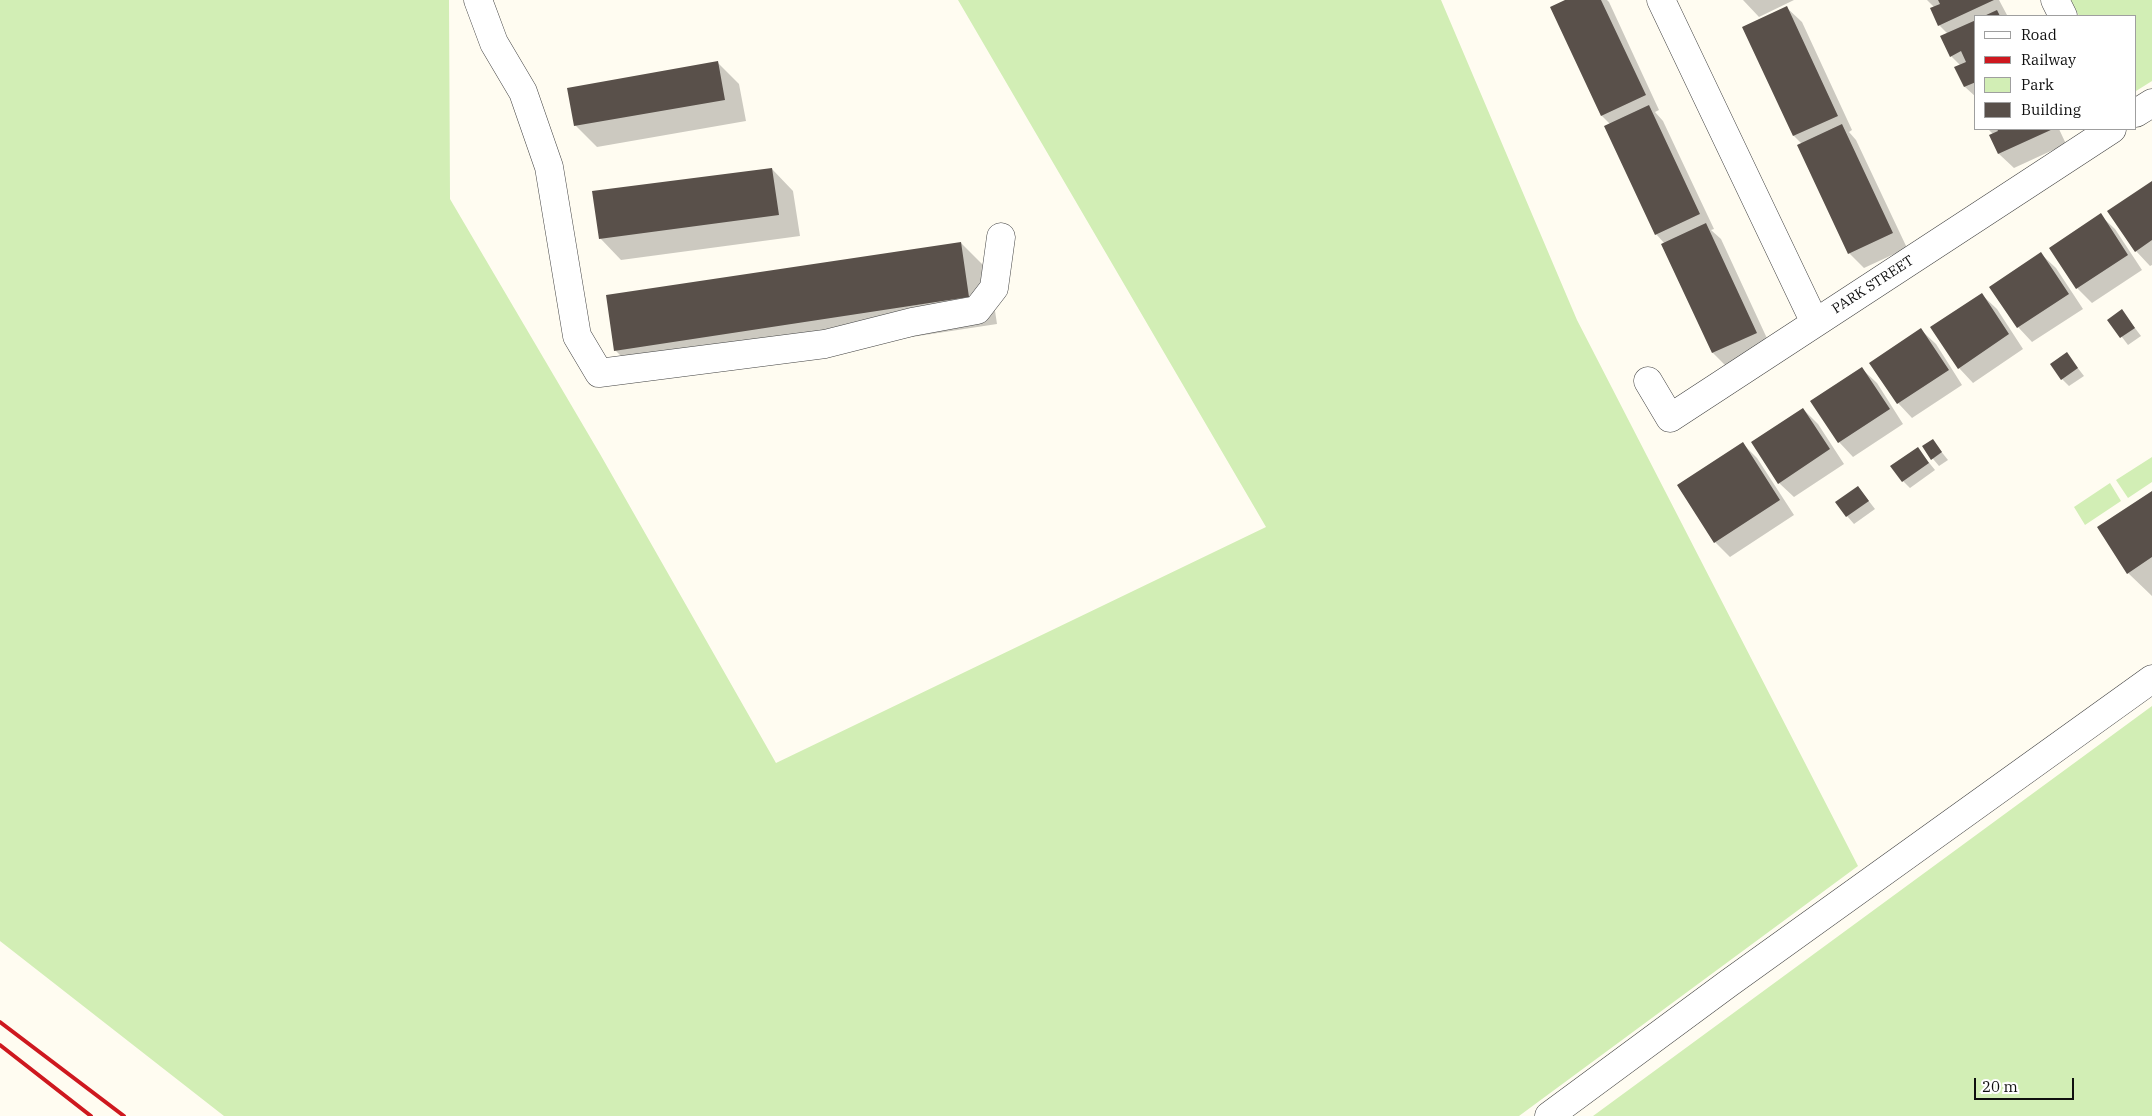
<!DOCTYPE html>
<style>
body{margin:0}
#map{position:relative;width:2152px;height:1116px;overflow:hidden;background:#fffcf1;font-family:"IBM Plex Serif",serif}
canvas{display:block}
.legend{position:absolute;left:1974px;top:15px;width:162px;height:115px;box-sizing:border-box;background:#fff;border:1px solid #9f9f9f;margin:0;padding:6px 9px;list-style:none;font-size:15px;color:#0f0f0f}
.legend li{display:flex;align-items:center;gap:10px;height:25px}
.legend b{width:25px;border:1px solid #9f9f9f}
.scale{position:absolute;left:1974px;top:1078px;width:100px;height:22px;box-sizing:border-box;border:2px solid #0f0f0f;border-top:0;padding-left:6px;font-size:15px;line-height:18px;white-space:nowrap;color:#0f0f0f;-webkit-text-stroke:4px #fff;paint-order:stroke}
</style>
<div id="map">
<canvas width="2152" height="1116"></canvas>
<ul class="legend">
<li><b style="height:6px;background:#fff"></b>Road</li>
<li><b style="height:6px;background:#ce181f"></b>Railway</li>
<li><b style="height:14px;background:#d2eeb5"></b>Park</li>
<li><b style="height:14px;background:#59504a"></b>Building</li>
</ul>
<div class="scale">20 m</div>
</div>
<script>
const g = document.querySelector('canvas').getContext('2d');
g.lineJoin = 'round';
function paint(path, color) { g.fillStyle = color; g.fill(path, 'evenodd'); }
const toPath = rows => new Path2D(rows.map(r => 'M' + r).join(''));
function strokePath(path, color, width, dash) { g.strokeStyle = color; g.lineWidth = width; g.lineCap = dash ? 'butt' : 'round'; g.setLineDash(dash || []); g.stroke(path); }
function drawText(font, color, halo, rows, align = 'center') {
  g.font = font + ' "IBM Plex Serif",serif'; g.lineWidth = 5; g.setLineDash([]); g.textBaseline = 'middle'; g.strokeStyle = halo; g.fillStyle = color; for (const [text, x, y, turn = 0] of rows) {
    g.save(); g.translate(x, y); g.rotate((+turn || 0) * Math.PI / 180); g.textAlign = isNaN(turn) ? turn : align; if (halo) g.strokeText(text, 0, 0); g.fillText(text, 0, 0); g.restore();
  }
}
paint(toPath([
 [0,0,449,0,450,199,600,454,776,763,1266,527,958,0,1441,0,1577,320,1858,866,1519,1116,224,1116,0,941],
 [2071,0,2152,0,2152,81,2136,91,2136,16,2079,16],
 [2152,457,2152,482,2128,498,2116,480],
 [2110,483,2121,501,2085,525,2074,507],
 [2152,706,2152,1116,1593,1116]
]), '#d2eeb5');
paint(toPath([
 [1568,0,1607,0,1609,2,1659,110,1655,112,1663,121,1714,229,1711,230,1721,239,1771,347,1727,367,1713,353,1662,245,1665,244,1656,234,1610,124,1602,116],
 [1743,0,1794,0,1759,17],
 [1927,0,1999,0,2007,15,1976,16,1976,97,1965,87,1956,68,1961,66,1951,56,1948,34,1939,25,1935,8],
 [1787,8,1802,22,1852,130,1849,132,1856,140,1907,248,1864,268,1849,253,1802,144,1794,136,1744,28],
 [718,63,739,84,746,121,597,147,575,125],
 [1988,129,2059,129,2066,144,2014,168,1999,154,1991,136,1994,135],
 [772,169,793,191,800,236,621,260,600,238],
 [2152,182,2152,265,2150,266,2136,251],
 [2100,215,2115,229,2142,270,2092,303,2077,288,2050,248],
 [961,243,989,271,997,324,643,378,615,350],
 [2041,254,2056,268,2083,309,2032,342,2018,327],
 [1982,295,1997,309,2023,349,1973,383,1959,368],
 [2122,311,2141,336,2128,345,2109,320],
 [1921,330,1936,344,1962,385,1912,418,1898,403],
 [2067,354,2084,376,2069,386,2062,379],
 [1862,369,1877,383,1903,424,1853,457,1839,442],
 [1803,409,1818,424,1844,464,1794,497,1779,483],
 [1932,440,1948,460,1939,466,1923,447],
 [1743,444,1757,458,1794,515,1730,557,1715,542,1678,486],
 [1918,449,1935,470,1910,488,1903,481],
 [1858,487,1875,509,1854,524,1847,516],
 [2152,492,2152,596,2128,573]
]), '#0003');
paint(toPath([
 [1565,0,1601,0,1646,95,1601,116,1550,7],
 [1938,0,1994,0,1938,26,1930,8,1940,4],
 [1787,6,1838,116,1793,136,1742,27],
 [1997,10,2000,16,1984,16],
 [1976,20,1976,82,1964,87,1954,67,1966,62,1961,51,1950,57,1940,36],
 [718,61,725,100,574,126,567,88],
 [1649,105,1700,214,1655,235,1604,126],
 [1842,124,1893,233,1848,254,1797,145],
 [1997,129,2053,129,1998,154,1989,135,1998,131],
 [772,168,779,215,599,239,592,191],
 [2152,181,2152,240,2135,252,2107,211],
 [2101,213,2128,255,2076,289,2049,248],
 [1706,223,1757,333,1712,353,1661,244],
 [961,242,969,297,614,351,606,295],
 [2041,252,2069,294,2017,328,1989,287],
 [1982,293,2009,334,1958,369,1930,327],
 [2122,309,2135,328,2120,338,2107,320],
 [1921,328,1949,370,1897,404,1869,363],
 [2067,352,2078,368,2061,380,2050,364],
 [1862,367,1890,409,1838,443,1810,401],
 [1803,408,1830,449,1778,484,1751,442],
 [1933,439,1942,452,1931,460,1922,446],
 [1743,442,1780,500,1714,543,1677,485],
 [1918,447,1929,463,1902,482,1890,466],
 [1858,486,1869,501,1846,517,1835,502],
 [2152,491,2152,557,2127,574,2097,527]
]), '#59504a');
const minor = toPath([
 [478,0,494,43,523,92,549,167,577,336,599,373,825,344,912,322,977,310,994,288,1001,237],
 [1661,0,1815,323],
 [2055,0,2063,16],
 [2136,113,2152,103],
 [1648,381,1670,418,2112,129],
 [1549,1116,1729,983,2152,679]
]);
strokePath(minor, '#424242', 29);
strokePath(minor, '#fff', 28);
strokePath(toPath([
 [0,1022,124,1116],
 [0,1045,91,1116]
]), '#ce181f', 4);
drawText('14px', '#0f0f0f', '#fff', [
 ["PARK STREET",1873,285,-33]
]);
</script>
